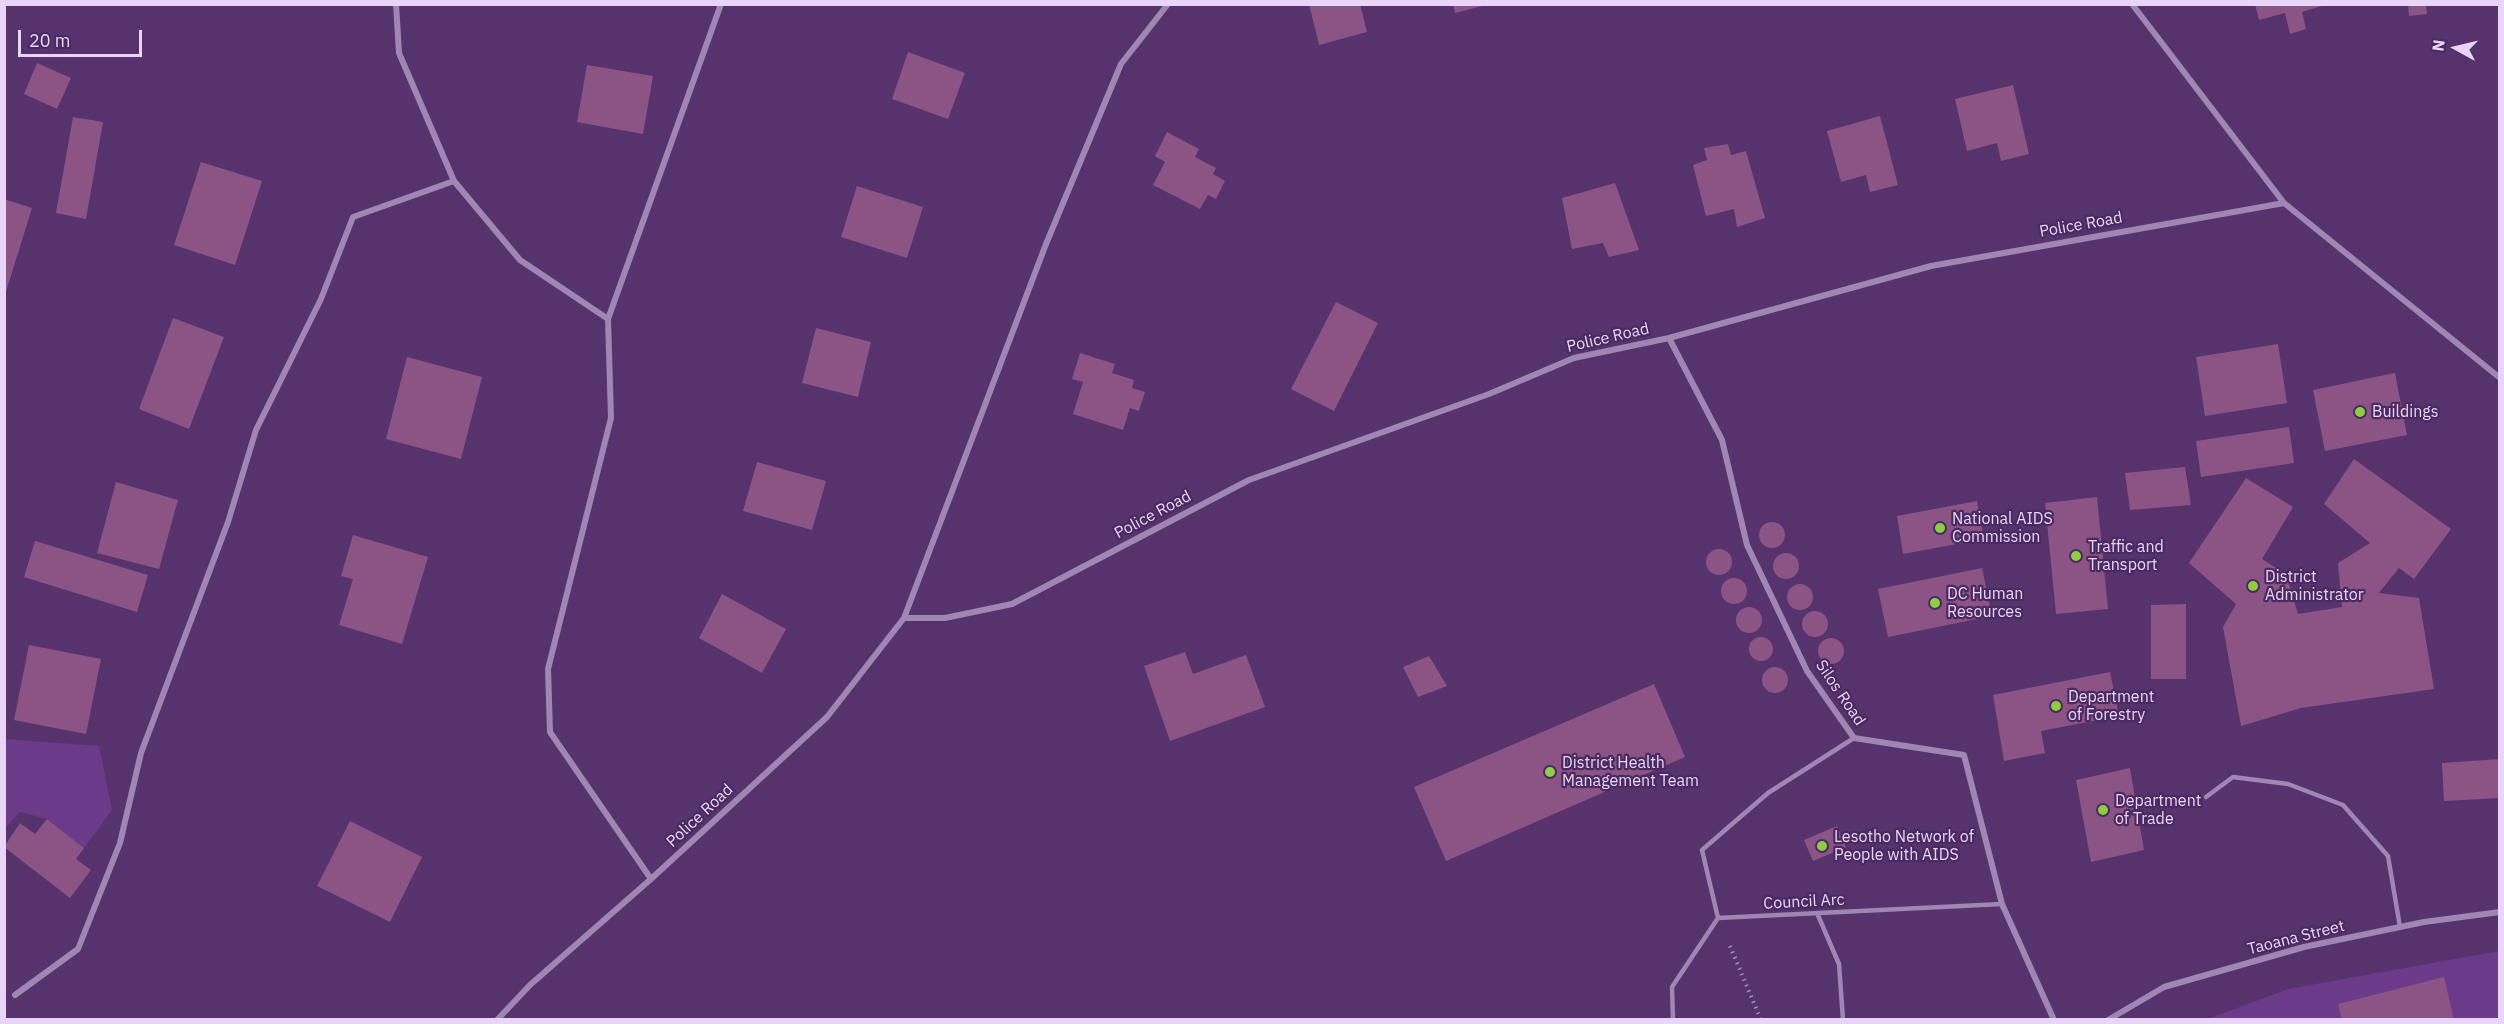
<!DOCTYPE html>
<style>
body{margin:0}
#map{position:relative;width:2504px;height:1024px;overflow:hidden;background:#56336d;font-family:"IBM Plex Sans",sans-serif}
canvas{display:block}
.frame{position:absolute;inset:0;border:6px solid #e9d5f7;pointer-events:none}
.north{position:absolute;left:2426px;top:18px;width:60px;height:60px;-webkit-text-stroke:4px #4b2961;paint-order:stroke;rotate:278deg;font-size:16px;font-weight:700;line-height:24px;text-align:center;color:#e9d5f7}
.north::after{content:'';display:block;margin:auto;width:21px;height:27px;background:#e9d5f7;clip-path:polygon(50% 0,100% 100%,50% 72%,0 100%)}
.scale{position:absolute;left:18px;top:30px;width:124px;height:27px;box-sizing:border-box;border:3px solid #e9d5f7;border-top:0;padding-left:8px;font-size:18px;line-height:21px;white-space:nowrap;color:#e9d5f7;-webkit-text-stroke:4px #4b2961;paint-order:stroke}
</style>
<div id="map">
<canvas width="2504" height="1024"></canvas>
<div class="frame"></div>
<div class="north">N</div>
<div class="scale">20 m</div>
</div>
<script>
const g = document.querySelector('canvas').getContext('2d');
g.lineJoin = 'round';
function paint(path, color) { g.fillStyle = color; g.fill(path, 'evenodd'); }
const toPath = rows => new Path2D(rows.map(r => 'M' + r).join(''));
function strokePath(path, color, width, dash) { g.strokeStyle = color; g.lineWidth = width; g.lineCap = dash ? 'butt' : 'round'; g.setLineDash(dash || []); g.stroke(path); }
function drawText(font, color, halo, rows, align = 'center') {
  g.font = font + ' "IBM Plex Sans",sans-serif'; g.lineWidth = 4.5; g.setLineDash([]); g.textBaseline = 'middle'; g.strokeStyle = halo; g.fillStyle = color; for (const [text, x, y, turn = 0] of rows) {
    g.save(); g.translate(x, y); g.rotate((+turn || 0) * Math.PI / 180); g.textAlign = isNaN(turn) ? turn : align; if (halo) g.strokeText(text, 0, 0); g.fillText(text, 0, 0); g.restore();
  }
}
paint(toPath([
 [5,739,99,746,112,810,84,848,47,819,20,812,5,828],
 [2499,951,2499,1019,2205,1020,2288,989]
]), '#6b3a89');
paint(toPath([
 [1309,4,1360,4,1367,32,1319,45],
 [1453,4,1486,4,1486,5,1455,13],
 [2255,4,2325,4,2325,5,2302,12,2306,29,2290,34,2285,13,2259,20],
 [2408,4,2426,4,2427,14,2409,16],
 [908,52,965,73,948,119,892,99],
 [37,63,71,78,57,109,24,94],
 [587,65,653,76,643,134,577,122],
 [2013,85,2029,154,2001,161,1997,143,1967,151,1955,99],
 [1880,116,1898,185,1870,192,1866,175,1841,182,1827,131],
 [73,117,103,122,86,219,56,213],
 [1167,132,1199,149,1195,157,1216,168,1213,174,1225,181,1216,199,1208,195,1200,209,1153,185,1165,162,1155,156],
 [1728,144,1731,155,1746,151,1765,218,1737,227,1734,209,1706,216,1693,165,1707,160,1704,148],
 [201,162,262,181,235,265,174,245],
 [1615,183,1639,250,1609,257,1603,243,1572,249,1562,198],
 [857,186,923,207,907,258,841,237],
 [4,199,32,208,5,295,4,295],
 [1336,302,1378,323,1334,411,1291,389],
 [173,318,224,337,189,429,139,409],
 [816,328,871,342,858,397,802,383],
 [2278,344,2287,403,2205,416,2196,357],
 [1080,353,1115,364,1112,373,1134,380,1132,388,1145,392,1139,411,1130,408,1123,430,1073,414,1083,382,1072,379],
 [407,357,482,377,461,459,386,439],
 [2395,373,2407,435,2325,451,2313,390],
 [2289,427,2294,463,2201,477,2196,441],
 [2354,459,2451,529,2414,579,2399,568,2379,593,2419,598,2434,689,2301,708,2241,726,2223,627,2236,604,2189,563,2246,478,2293,507,2262,559,2286,574,2298,614,2342,607,2338,563,2370,543,2324,504],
 [757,462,826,481,812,530,743,511],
 [2185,467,2191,505,2130,510,2125,473],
 [116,482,178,500,159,569,97,553],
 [2097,497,2108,609,2056,614,2045,503],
 [1977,501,1984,539,1903,554,1897,516],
 '1759 535a13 13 0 1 1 26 0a13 13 0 1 1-26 0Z',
 [353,535,428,557,402,644,339,625,353,579,341,576],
 [35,541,148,575,137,612,24,577],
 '1706 562a13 13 0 1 1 26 0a13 13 0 1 1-26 0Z',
 '1773 566a13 13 0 1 1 26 0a13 13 0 1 1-26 0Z',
 [1982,568,1992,616,1888,637,1878,589],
 '1721 591a13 13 0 1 1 26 0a13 13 0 1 1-26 0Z',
 '1787 597a13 13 0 1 1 26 0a13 13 0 1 1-26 0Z',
 [722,594,786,629,762,673,699,638],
 [2186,604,2186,679,2151,679,2151,605],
 '1736 620a13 13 0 1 1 26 0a13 13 0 1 1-26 0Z',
 '1802 624a13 13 0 1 1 26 0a13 13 0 1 1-26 0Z',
 '1749 649a12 12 0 1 1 24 0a12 12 0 1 1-24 0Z',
 '1818 651a13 13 0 1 1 26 0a13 13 0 1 1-26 0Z',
 [29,645,101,659,86,734,14,720],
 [1185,652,1193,674,1246,655,1265,707,1170,741,1144,666],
 [1429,656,1447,686,1418,697,1403,667],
 '1762 680a13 13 0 1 1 26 0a13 13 0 1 1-26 0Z',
 [2110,672,2119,716,2041,731,2045,753,2004,761,1993,695],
 [1654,684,1685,757,1446,861,1414,787],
 [2500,759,2500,798,2444,801,2442,763],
 [2130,768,2144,850,2091,862,2076,780],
 [47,819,84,848,76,859,91,870,70,898,4,847,20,823,35,834],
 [350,821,422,857,390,922,317,886],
 [1837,826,1846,847,1813,861,1804,840],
 [2444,977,2454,1020,2342,1020,2338,1004]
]), '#8b5485');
strokePath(toPath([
 [1730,946,1761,1020]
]), '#a489b6', 4, [1.5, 4.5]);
strokePath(toPath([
 [2206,797,2233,777,2288,784,2343,805,2388,856,2400,927],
 [1817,913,1839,964,1843,1020],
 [1718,918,2002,904],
 [1673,1020,1672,987,1718,918,1702,850,1768,793,1854,738]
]), '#a086b3', 4.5);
strokePath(toPath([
 [396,4,399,53,454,181,520,260,608,319],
 [2132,4,2284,203,2500,378],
 [1669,338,1722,440,1747,545,1807,671,1854,738,1964,755,2002,904,2054,1020],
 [904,618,945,618,1012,604,1249,480,1489,394,1574,358,1669,338,1931,266,2284,203],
 [651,879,550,732,548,669,611,418,608,319,721,4],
 [15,995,78,949,120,843,141,753,228,522,256,430,321,299,353,217,454,181],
 [497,1020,530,985,651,879,827,717,904,618,1046,244,1121,64,1168,4],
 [2108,1020,2164,987,2304,947,2424,922,2500,912]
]), '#a086b3', 6);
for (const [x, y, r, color] of [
 [2360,412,6,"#8ece43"],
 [1940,528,6,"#8ece43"],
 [2076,556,6,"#8ece43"],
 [2253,586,6,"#8ece43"],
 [1935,603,6,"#8ece43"],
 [2056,706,6,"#8ece43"],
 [1550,772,6,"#8ece43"],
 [2103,810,6,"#8ece43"],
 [1822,846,6,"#8ece43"]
]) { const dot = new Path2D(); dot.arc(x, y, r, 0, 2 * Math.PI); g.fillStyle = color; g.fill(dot); strokePath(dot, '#4b2961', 2); }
drawText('16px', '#e9d5f7', '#4b2961', [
 ["Police Road",2081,225,-10],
 ["Police Road",1608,338,-13],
 ["Police Road",1153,515,-28],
 ["Silos Road",1840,693,56],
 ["Police Road",700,816,-43],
 ["Council Arc",1804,902,-3],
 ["Taoana Street",2296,938,-14]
]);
drawText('16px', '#e9d5f7', '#4b2961', [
 ["Buildings",2372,412],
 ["National AIDS",1952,519],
 ["Commission",1952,537],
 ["Traffic and",2088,547],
 ["Transport",2088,565],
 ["District",2265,577],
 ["Administrator",2265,595],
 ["DC Human",1947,594],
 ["Resources",1947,612],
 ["Department",2068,697],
 ["of Forestry",2068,715],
 ["District Health",1562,763],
 ["Management Team",1562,781],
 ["Department",2115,801],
 ["of Trade",2115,819],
 ["Lesotho Network of",1834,837],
 ["People with AIDS",1834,855]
], 'left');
</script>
